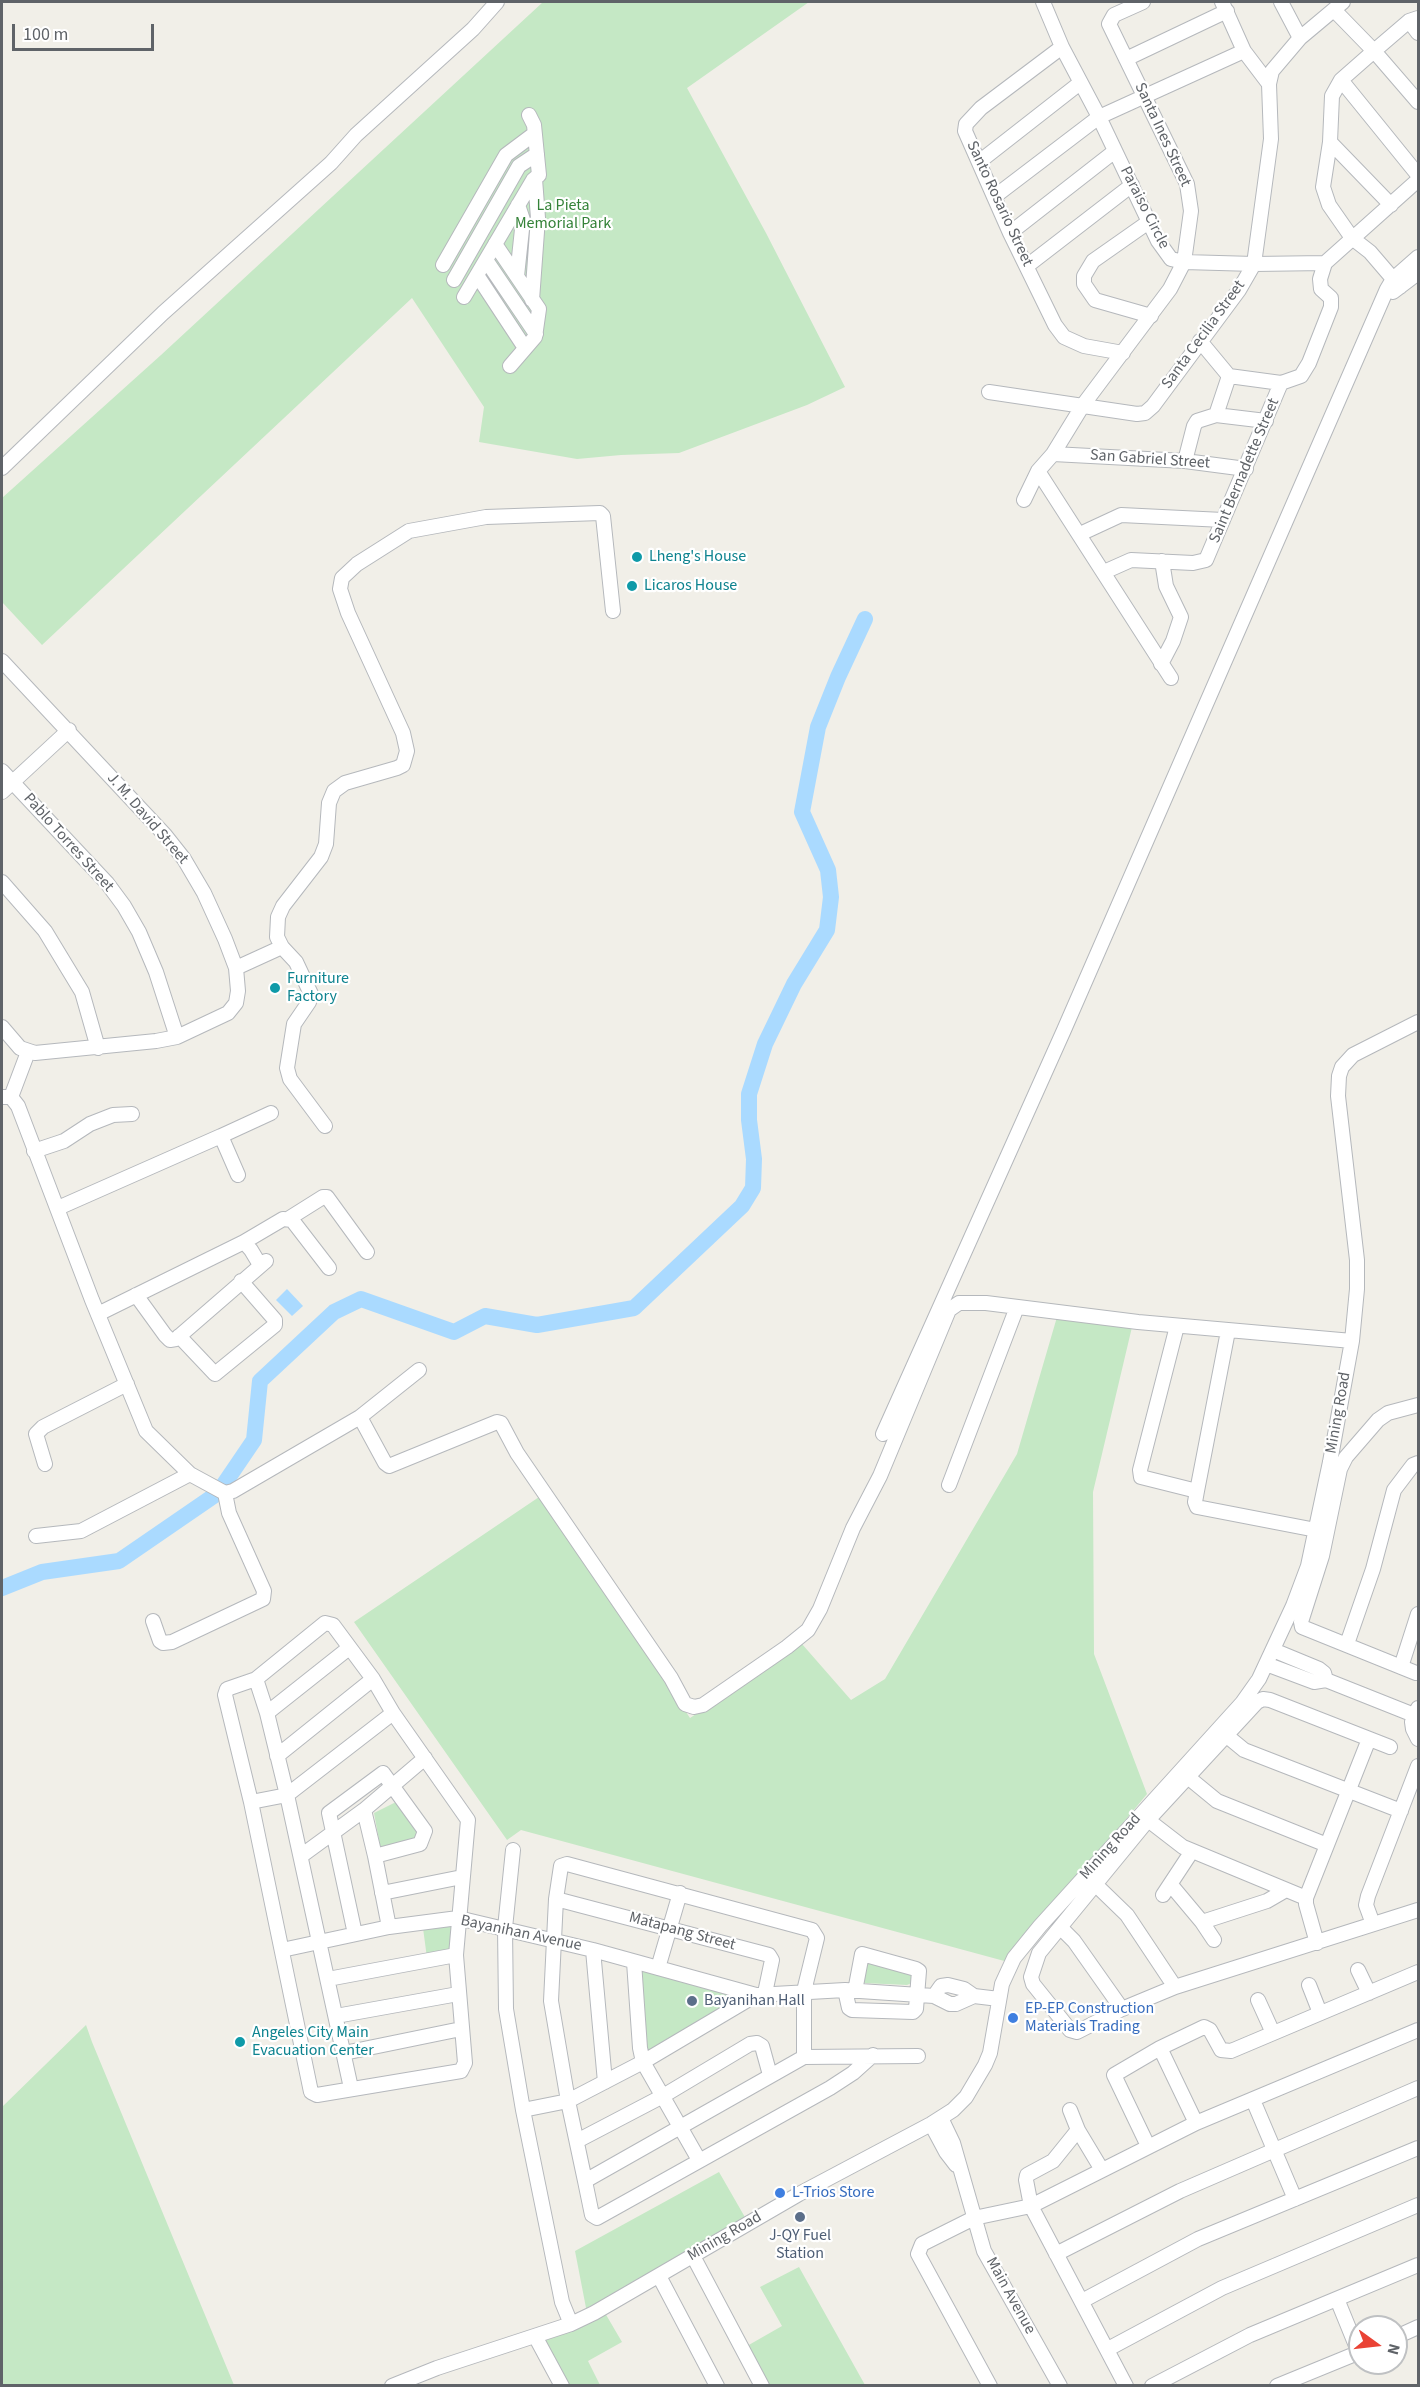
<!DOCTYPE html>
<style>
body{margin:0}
#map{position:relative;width:1420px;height:2387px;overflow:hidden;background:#f1efe8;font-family:"Source Sans 3",sans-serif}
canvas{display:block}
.frame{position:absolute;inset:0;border:3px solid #5f6368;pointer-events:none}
.north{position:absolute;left:1348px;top:2315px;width:60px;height:60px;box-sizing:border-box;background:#fff;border:2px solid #bfc1c3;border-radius:50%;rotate:105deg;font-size:16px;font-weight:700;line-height:24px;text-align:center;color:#5f6368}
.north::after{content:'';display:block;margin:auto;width:21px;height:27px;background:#ea4335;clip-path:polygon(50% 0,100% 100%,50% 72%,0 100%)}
.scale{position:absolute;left:12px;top:24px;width:142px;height:27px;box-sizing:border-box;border:3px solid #5f6368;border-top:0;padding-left:8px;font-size:18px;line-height:21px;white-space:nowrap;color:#5f6368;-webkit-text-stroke:4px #fff;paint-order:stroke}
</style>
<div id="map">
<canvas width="1420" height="2387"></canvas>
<div class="frame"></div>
<div class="north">N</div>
<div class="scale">100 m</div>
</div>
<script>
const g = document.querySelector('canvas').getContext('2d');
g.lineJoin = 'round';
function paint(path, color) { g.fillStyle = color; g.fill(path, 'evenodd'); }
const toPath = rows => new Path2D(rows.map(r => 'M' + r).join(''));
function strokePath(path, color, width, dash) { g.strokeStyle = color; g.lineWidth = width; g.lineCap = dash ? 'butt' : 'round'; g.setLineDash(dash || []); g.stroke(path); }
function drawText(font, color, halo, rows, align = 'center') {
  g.font = font + ' "Source Sans 3",sans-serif'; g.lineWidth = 4.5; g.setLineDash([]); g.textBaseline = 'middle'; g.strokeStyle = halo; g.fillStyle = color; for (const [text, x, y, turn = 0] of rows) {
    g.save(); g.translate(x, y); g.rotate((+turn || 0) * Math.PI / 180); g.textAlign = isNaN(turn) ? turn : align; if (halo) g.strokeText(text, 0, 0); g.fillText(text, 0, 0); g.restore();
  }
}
paint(toPath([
 [543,2,809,2,687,88,766,233,845,387,807,405,679,453,621,455,577,459,479,442,484,407,412,298,42,645,2,602,2,498,161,355],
 [1057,1317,1132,1327,1093,1492,1094,1654,1147,1794,1008,1962,521,1830,507,1840,354,1622,542,1495,690,1718,802,1644,851,1700,885,1679,1017,1454],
 [400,1800,423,1838,381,1851,374,1813],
 [456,1924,454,1953,427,1958,423,1928],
 [865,1959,917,1971,914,1982,907,1985,863,1983],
 [636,1970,746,1997,645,2055],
 [86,2025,92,2042,234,2385,2,2385,2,2107],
 [719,2172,746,2219,587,2313,575,2251],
 [799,2267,865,2385,768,2385,747,2346,782,2326,760,2287],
 [605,2313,622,2342,588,2361,600,2385,566,2386,543,2340]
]), '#c5e8c5');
paint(toPath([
 [287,1289,303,1306,292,1316,276,1300]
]), '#aadaff');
strokePath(toPath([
 [2,1588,42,1572,119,1561,218,1493,254,1440,260,1381,334,1312,361,1299,454,1332,485,1316,537,1325,634,1308,742,1206,753,1188,754,1159,749,1120,749,1094,765,1044,794,984,827,930,831,897,828,870,802,812,818,727,838,677,865,619]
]), '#aadaff', 16);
const minor = toPath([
 [1043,2,1062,47,1099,117,1158,241,1171,259,1184,262,1254,264,1325,263,1418,180],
 [1222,2,1244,51,1269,84],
 [1281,2,1300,38],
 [1335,11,1374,51,1418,102],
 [1409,21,1418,33],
 [1062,47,981,108,966,124,965,131,1010,233,1055,325,1064,337,1084,346,1123,353],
 [1126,59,1227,11],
 [1341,80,1418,175],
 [1330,142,1391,205],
 [979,162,1080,83],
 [994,197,1099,117,1244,51],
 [1150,221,1093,261,1084,276,1084,284,1095,300,1151,316],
 [1010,233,1115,151],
 [495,244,539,309,535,337,510,366],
 [486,260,536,334],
 [443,265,506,155,534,134],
 [1027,266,1132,185],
 [477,275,525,348],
 [517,276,523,220,518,205],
 [454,280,519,166,537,154],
 [1400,287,1370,252,1352,238,1329,205,1323,187,1330,142,1332,96,1341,80,1374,51,1409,21,1418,18],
 [1393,292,1418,273],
 [464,297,533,180,539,175,534,125,529,115],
 [532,300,538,218,535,179],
 [1200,341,1229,376,1281,383,1301,376,1309,363,1331,307,1331,298,1321,289,1320,279,1325,263],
 [989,392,1137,414,1145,413,1153,406,1239,290,1254,264,1271,139,1269,84,1272,71,1300,38,1343,2],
 [1216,415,1266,421],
 [1053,454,1185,461,1246,469],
 [1185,461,1194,426,1197,421,1216,415,1229,376],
 [2,468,163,313,331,163,356,135,473,29,497,2],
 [1038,471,1171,678],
 [1024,500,1038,471,1053,454,1083,405,1170,289,1184,262,1191,211,1187,184,1109,24,1114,15,1143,2],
 [1080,534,1121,515,1223,520],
 [1104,572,1131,560,1193,563,1206,560,1281,383],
 [2,661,165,835,184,859,204,893,225,939,236,968,238,991,236,1003,228,1013,177,1037,156,1041,35,1053,20,1048,2,1027],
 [1161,664,1173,641,1181,617,1166,586,1162,561],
 [2,771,107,883,124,906,139,932,156,972,177,1037],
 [2,792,69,730],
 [2,882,45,931,82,992,98,1048],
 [236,968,282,947],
 [2,1097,11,1097,18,1106,92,1300,146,1431,190,1474,225,1493,233,1491,360,1417,419,1370],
 [11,1097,28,1052],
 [325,1126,290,1079,287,1068,294,1024,309,1002,311,994,296,962,282,947,277,937,278,917,283,906,321,857,326,844,329,803,334,791,345,783,397,768,403,765,407,751,403,733,348,613,340,589,342,578,357,564,409,531,486,517,600,513,603,516,613,611],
 [221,1136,271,1113],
 [34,1151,64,1141,90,1124,113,1115,132,1114],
 [58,1208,221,1136,238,1175],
 [288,1219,323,1197,327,1197,367,1252],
 [244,1242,283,1219,292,1220,329,1268],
 [136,1295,165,1335,170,1340,176,1339,266,1261],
 [98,1314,244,1242,251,1250,260,1265],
 [1177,1326,1140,1470,1141,1477,1197,1491],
 [1228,1331,1197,1491,1195,1502,1197,1507,1316,1530],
 [179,1336,215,1374,275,1325,275,1320,241,1281],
 [360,1417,385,1463,389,1466,497,1422,501,1423,517,1453,671,1678,685,1704,694,1707,703,1705,787,1647,808,1630,820,1609,853,1528,880,1476,949,1310,959,1303,986,1303,1138,1322,1352,1341],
 [883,1434,1064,1030,1387,289,1393,279,1418,257],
 [45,1464,36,1434,43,1427,127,1384],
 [949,1485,1017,1307],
 [36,1536,81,1531,190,1474],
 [153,1621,160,1641,163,1643,172,1642,263,1599,264,1591,229,1513,225,1493],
 [325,1623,333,1625,373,1679,393,1713,468,1820,456,1955,465,2063,461,2071,317,2095,311,2092,251,1802,225,1695,227,1689,256,1679,325,1623],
 [1347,1644,1373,1569,1394,1490,1413,1465,1418,1463],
 [1273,1650,1319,1669,1324,1673,1326,1680],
 [1266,1664,1314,1682,1326,1680,1414,1715],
 [1401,1667,1418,1614],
 [1416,1673,1302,1627,1301,1622,1322,1556,1340,1469,1346,1457,1378,1420,1388,1413,1418,1405],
 [256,1679,267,1713,287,1795,351,2088],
 [1418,1708,1412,1722,1413,1729,1418,1739],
 [267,1713,349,1648],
 [1227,1736,1244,1750,1401,1811],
 [1390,1747,1270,1700,1263,1699,1257,1702,1148,1820,1039,1953,1031,1977,1033,1984,1070,2030,1077,2032,1122,2009,1175,1987,1418,1910],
 [277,1756,373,1679],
 [1189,1778,1217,1801,1327,1845],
 [251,1802,287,1795,393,1713],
 [364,1810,375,1856],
 [1148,1820,1183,1847,1306,1898],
 [513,1850,505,1928,506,2009,523,2110,562,2302,571,2324],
 [301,1856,364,1810,425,1758],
 [1096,1885,1127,1915,1175,1987],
 [1171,1885,1202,1922,1214,1940],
 [382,1893,462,1877],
 [1163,1895,1192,1851],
 [556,1899,769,1955,772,1960,765,1993],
 [1202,1922,1267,1901,1286,1890],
 [1373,1924,1366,1905,1368,1896,1418,1766],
 [1061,1928,1074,1941,1122,2009],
 [355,1934,329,1813,383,1773,425,1831,420,1844,375,1856,389,1927],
 [1317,1943,1306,1904,1306,1898,1369,1739],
 [282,1950,389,1927,458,1918,593,1950,756,1995],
 [593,1950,605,2082],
 [634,1962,640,2048,643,2062,699,2160],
 [658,1968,680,1893],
 [1358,1970,1369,1993],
 [328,1979,456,1955],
 [1309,1985,1320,2013],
 [845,1990,849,2008,852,2010,913,2012,916,2009,919,1971,916,1969,862,1954,855,1991],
 [934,1996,941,1986,948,1985,964,1989,974,1996,999,1999],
 [1258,2000,1273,2033],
 [336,2016,458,1994],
 [1160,2048,1204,2027,1210,2030,1221,2050,1231,2051,1418,1972],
 [344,2053,461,2029],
 [804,2057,585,2181,568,2101,551,2001,556,1899,561,1866,567,1864,812,1930,817,1938,804,1991,804,2057,918,2056],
 [1253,2100,1295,2199],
 [523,2110,568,2101,643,2062,756,1995,845,1990,934,1996,950,2004,956,2004,974,1996],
 [1070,2110,1078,2130],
 [941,2118,953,2143,984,2251,1060,2386],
 [931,2124,946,2152,956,2165],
 [577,2141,663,2096,750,2044,757,2043,762,2046,770,2075],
 [1148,2146,1114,2075,1160,2048,1196,2123],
 [1102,2170,1078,2130,1053,2161,1027,2175,1026,2180,1031,2206,1126,2386],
 [585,2181,592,2215,597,2218,830,2088,853,2073,873,2055],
 [1056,2254,1180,2191,1418,2088],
 [693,2256,762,2386],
 [659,2276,717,2386],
 [1337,2299,1359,2353],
 [1082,2301,1198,2239,1418,2148],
 [535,2336,562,2386],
 [1396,2337,1418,2327],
 [1108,2349,1222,2288,1418,2205],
 [392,2386,437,2368,571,2324,594,2313,799,2194,931,2124,953,2110,966,2097,985,2065,990,2053,1002,1984,1014,1958,1040,1926,1242,1703,1259,1679,1293,1606,1308,1566,1330,1462,1352,1341,1357,1289,1357,1260,1338,1096,1339,1076,1342,1067,1353,1055,1418,1022],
 [990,2386,918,2254,922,2244,974,2218,1031,2206,1196,2123,1418,2030],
 [1152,2386,1250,2335,1418,2265],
 [1277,2386,1360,2352]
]);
strokePath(minor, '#b5b8bc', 16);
strokePath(minor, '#fff', 14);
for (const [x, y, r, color] of [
 [637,557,6,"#0f9aa8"],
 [632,586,6,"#0f9aa8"],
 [275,988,6,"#0f9aa8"],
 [692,2001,6,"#5c6f8a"],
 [1013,2018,6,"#3f7fe0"],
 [240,2042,6,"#0f9aa8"],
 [780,2193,6,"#3f7fe0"],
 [800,2217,6,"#5c6f8a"]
]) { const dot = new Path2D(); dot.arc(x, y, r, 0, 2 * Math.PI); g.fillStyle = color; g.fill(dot); strokePath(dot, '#fff', 2); }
drawText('16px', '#5f6368', '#fff', [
 ["Santa Ines Street",1162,135,65],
 ["Santo Rosario Street",999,204,65],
 ["Paraiso Circle",1144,208,63],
 ["Santa Cecilia Street",1204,335,-54],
 ["San Gabriel Street",1150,460,4],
 ["Saint Bernadette Street",1245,471,-67],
 ["J. M. David Street",147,819,49],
 ["Pablo Torres Street",68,843,48],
 ["Mining Road",1339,1413,-80],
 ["Mining Road",1111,1847,-48],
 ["Matapang Street",682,1932,15],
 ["Bayanihan Avenue",521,1934,12],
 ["Mining Road",725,2237,-30],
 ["Main Avenue",1010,2296,61]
]);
drawText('16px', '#348238', '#fff', [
 ["La Pieta",563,206],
 ["Memorial Park",563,224]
]);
drawText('16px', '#0d838f', '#fff', [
 ["Lheng's House",649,557],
 ["Licaros House",644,586],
 ["Furniture",287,979],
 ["Factory",287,997],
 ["Angeles City Main",252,2033],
 ["Evacuation Center",252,2051]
], 'left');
drawText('16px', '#4e5e75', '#fff', [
 ["Bayanihan Hall",704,2001],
 ["J-QY Fuel",800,2236,"center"],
 ["Station",800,2254,"center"]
], 'left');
drawText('16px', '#366cbe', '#fff', [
 ["EP-EP Construction",1025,2009],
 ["Materials Trading",1025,2027],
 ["L-Trios Store",792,2193]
], 'left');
</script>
